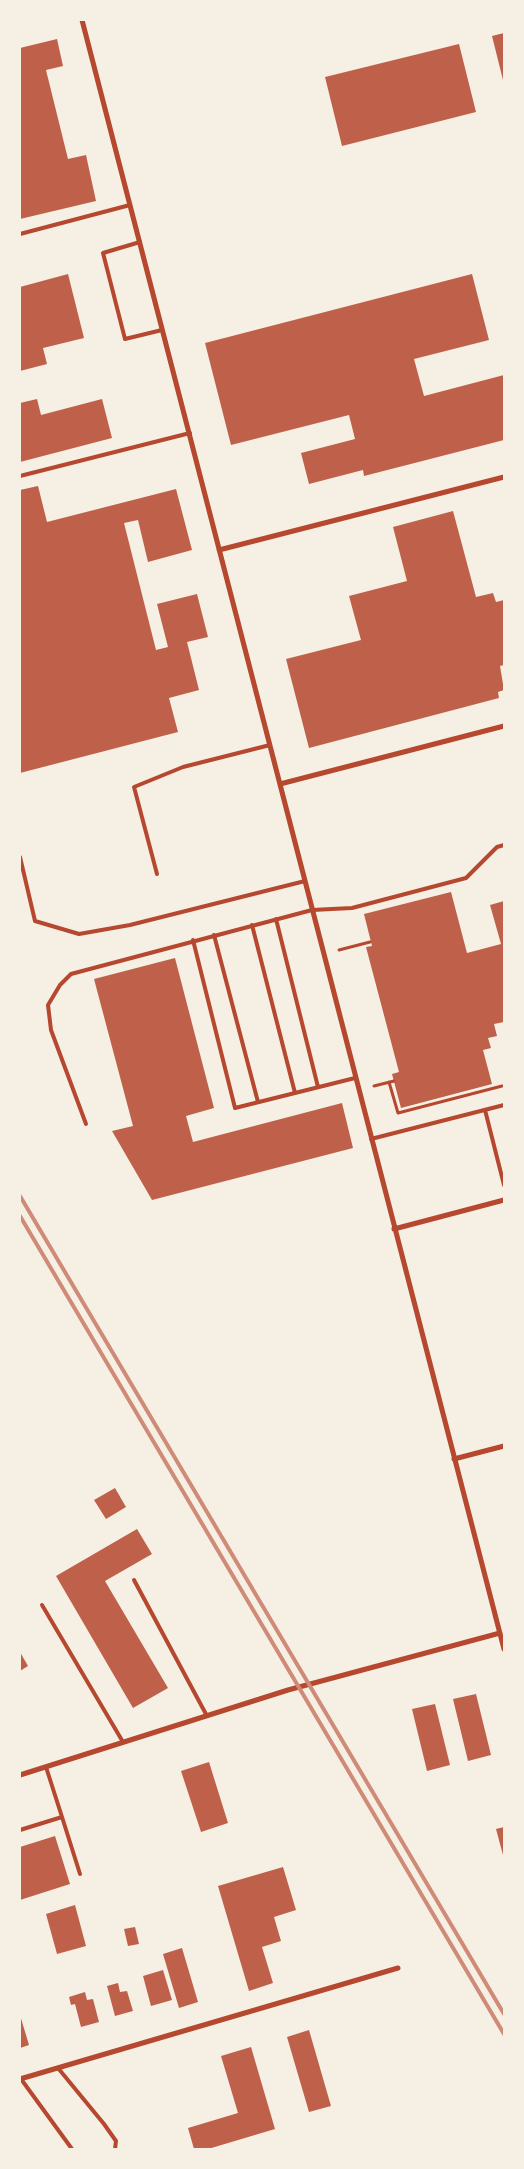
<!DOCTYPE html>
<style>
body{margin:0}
#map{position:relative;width:524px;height:2169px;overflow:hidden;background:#f6efe4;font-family:Barlow,sans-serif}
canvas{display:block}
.frame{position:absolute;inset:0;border:21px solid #f6efe4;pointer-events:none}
</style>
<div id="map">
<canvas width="524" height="2169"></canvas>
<div class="frame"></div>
</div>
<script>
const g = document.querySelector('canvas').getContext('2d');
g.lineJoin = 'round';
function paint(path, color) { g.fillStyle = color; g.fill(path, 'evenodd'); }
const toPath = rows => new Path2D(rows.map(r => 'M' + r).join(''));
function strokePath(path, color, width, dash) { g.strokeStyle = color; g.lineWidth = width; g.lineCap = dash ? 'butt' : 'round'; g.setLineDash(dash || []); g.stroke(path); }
paint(toPath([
 [504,33,504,80,503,80,492,36],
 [57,39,63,66,46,70,68,159,86,155,96,201,20,219,20,48],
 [459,44,476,112,342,146,325,77],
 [68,274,84,338,43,348,47,364,20,371,20,287],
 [472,274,489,340,414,359,424,396,504,375,504,440,364,476,363,470,309,484,301,453,355,439,349,415,231,445,205,343],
 [37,399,41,415,102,399,112,438,20,462,20,403],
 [38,486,47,522,176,489,192,550,148,562,138,520,124,523,156,650,168,647,157,604,197,594,208,637,187,642,199,690,169,698,178,732,20,773,20,490],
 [453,511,476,597,493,593,496,602,504,600,504,665,500,666,504,690,498,692,499,698,309,748,286,659,361,640,349,596,407,581,393,527],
 [451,892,467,953,501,944,490,905,504,901,504,1022,494,1024,497,1036,488,1038,491,1048,483,1050,492,1084,401,1108,392,1074,399,1072,366,947,372,946,364,914],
 [175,958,214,1108,186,1116,193,1142,342,1103,353,1148,152,1200,112,1131,133,1126,94,979],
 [115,1488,126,1507,106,1519,94,1500],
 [137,1529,152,1554,105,1581,168,1688,133,1708,56,1576],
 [20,1652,28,1666,20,1671],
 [476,1694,491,1755,468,1761,453,1699],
 [435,1704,450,1765,427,1771,412,1709],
 [209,1762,228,1823,201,1832,181,1771],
 [504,1827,504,1855,503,1855,496,1829],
 [55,1836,70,1884,20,1900,20,1847],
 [283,1867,296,1910,274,1917,281,1941,262,1947,273,1983,249,1991,218,1886],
 [75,1905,86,1946,57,1954,46,1914],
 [135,1927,139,1944,128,1946,124,1929],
 [182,1948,198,2002,179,2008,163,1954],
 [163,1970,172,2000,151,2006,143,1976],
 [118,1983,120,1992,127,1991,133,2011,115,2016,107,1986],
 [85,1992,87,2000,93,1999,99,2022,81,2027,75,2004,71,2005,69,1997],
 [20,2015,29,2045,20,2048],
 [309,2030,331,2106,309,2112,287,2037],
 [251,2047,275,2129,208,2149,194,2149,188,2128,238,2113,221,2056]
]), '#bf614a');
strokePath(toPath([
 [339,950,370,942],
 [389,1082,398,1113,502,1086],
 [374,1086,394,1081]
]), '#b5482f', 3);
strokePath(toPath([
 [20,234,130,205],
 [140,242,103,253,125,339,162,330],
 [20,476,190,433],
 [20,857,35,921,79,934,130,925,305,881],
 [157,874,134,787,183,767,270,745],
 [276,919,318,1087],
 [252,925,295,1093],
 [214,935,258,1102],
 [193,940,235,1108,355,1078],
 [485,1110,504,1185],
 [86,1124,51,1030,48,1005,60,985,71,974,312,910,352,908,466,878,497,847,504,845],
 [371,1139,504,1105],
 [134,1580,207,1716],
 [42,1605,123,1742],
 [46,1767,62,1817],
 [20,1830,62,1817,80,1874],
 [58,2068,104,2124,116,2141,115,2149],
 [21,2079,72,2149]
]), '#b5482f', 4);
strokePath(toPath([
 [82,20,504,1649],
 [219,550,504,477],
 [280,784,504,726],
 [394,1229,504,1200],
 [454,1459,504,1446],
 [20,1775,288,1690,500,1633],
 [20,2079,398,1968]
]), '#b5482f', 5);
strokePath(toPath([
 [20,1196,504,2014],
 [20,1216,504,2034]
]), '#cf8b77', 4);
</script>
